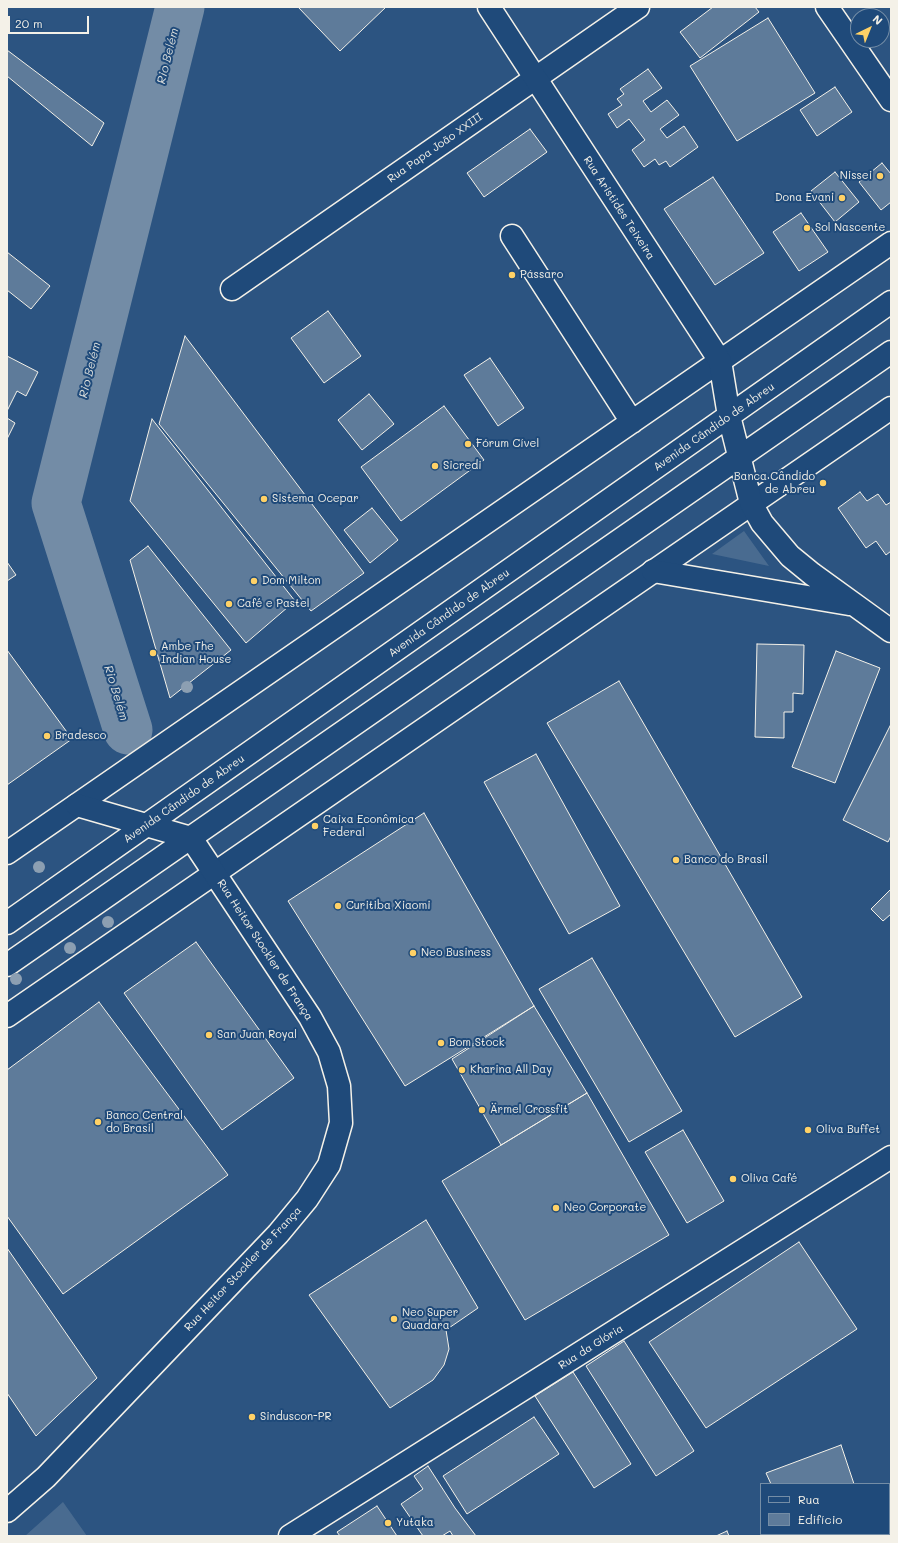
<!DOCTYPE html>
<meta charset="utf-8">
<style>
body{margin:0}
#map{position:relative;width:898px;height:1543px;overflow:hidden;background:#2c5481;font-family:Mali,sans-serif}
canvas{display:block}
.frame{position:absolute;inset:0;border:8px solid #f4f1e8;pointer-events:none}
.legend{position:absolute;left:760px;top:1483px;width:130px;height:52px;box-sizing:border-box;background:#1f4a7a;border:1px solid #748da6;margin:0;padding:5px 7px;list-style:none;font-size:12px;color:#f4f1e8}
.legend li{display:flex;align-items:center;gap:8px;height:20px}
.legend b{width:20px;border:1px solid #748da6}
.north{position:absolute;left:850px;top:8px;width:40px;height:40px;box-sizing:border-box;background:#1f4a7a;border:1px solid #748da6;border-radius:50%;rotate:43deg;font-size:11px;font-weight:700;line-height:16px;text-align:center;color:#f4f1e8}
.north::after{content:'';display:block;margin:auto;width:14px;height:18px;background:#ffd166;clip-path:polygon(50% 0,100% 100%,50% 72%,0 100%)}
.scale{position:absolute;left:8px;top:16px;width:81px;height:18px;box-sizing:border-box;border:2px solid #f4f1e8;border-top:0;padding-left:5px;font-size:12px;line-height:14px;white-space:nowrap;color:#f4f1e8;-webkit-text-stroke:3px #1f4a7a;paint-order:stroke}
</style>
<div id="map">
<canvas width="898" height="1543"></canvas>
<div class="frame"></div>
<ul class="legend">
<li><b style="height:5px;background:#1f4a7a"></b>Rua</li>
<li><b style="height:11px;background:#5e7b9a"></b>Edifício</li>
</ul>
<div class="north">N</div>
<div class="scale">20 m</div>
</div>
<script>
const g = document.querySelector('canvas').getContext('2d');
g.lineJoin = 'round';
function paint(path, color) { g.fillStyle = color; g.fill(path, 'evenodd'); }
const toPath = rows => new Path2D(rows.map(r => 'M' + r).join(''));
function strokePath(path, color, width, dash) { g.strokeStyle = color; g.lineWidth = width; g.lineCap = dash ? 'butt' : 'round'; g.setLineDash(dash || []); g.stroke(path); }
function drawText(font, color, halo, rows, align = 'center') {
  g.font = font + ' Mali,sans-serif'; g.lineWidth = 4; g.setLineDash([]); g.textBaseline = 'middle'; g.strokeStyle = halo; g.fillStyle = color; for (const [text, x, y, turn = 0] of rows) {
    g.save(); g.translate(x, y); g.rotate((+turn || 0) * Math.PI / 180); g.textAlign = isNaN(turn) ? turn : align; if (halo) g.strokeText(text, 0, 0); g.fillText(text, 0, 0); g.restore();
  }
}
paint(toPath([
 [744,531,769,566,712,554],
 [63,1502,87,1536,25,1536]
]), '#496b90');
strokePath(toPath([
 [128,730,56,503,180,7]
]), '#738ca6', 49);
const building = toPath([
 [298,7,386,7,340,51,298,7],
 [713,7,755,7,759,12,700,58,680,32,713,7],
 [768,18,815,93,737,141,690,66,768,18],
 [7,50,104,123,92,146,7,76,7,50],
 [648,69,662,88,643,101,651,112,667,100,679,115,660,129,667,138,684,126,698,147,670,167,666,161,659,165,655,159,644,167,632,150,645,140,629,119,617,128,608,114,622,105,617,99,624,94,620,89,648,69],
 [835,87,852,112,817,136,800,110,835,87],
 [530,129,547,152,484,197,467,173,530,129],
 [882,163,891,174,891,202,881,210,859,182,882,163],
 [835,172,859,202,835,222,811,191,835,172],
 [713,177,764,253,715,285,664,209,713,177],
 [801,213,828,252,799,271,773,232,801,213],
 [7,252,50,286,31,309,7,290,7,252],
 [328,311,361,356,324,383,291,338,328,311],
 [185,336,364,573,311,611,159,424,185,336],
 [7,356,38,372,26,396,17,391,7,411,7,356],
 [490,358,524,408,498,426,464,375,490,358],
 [369,394,394,424,362,450,338,420,369,394],
 [444,406,484,460,401,521,361,467,444,406],
 [7,418,15,423,7,439,7,418],
 [152,419,295,601,246,643,130,501,152,419],
 [860,492,867,501,878,494,886,505,891,502,891,551,886,555,876,541,866,548,838,508,860,492],
 [372,508,398,540,370,563,344,530,372,508],
 [148,546,231,650,170,698,130,560,148,546],
 [7,562,16,575,7,581,7,562],
 [757,644,804,645,803,694,793,693,793,712,784,712,784,738,755,737,757,644],
 [7,650,72,739,7,785,7,650],
 [836,651,880,668,835,783,792,767,836,651],
 [619,681,802,997,735,1037,547,723,619,681],
 [891,724,891,836,888,842,843,820,891,724],
 [536,754,620,906,569,934,484,782,536,754],
 [424,813,534,1006,405,1086,288,901,424,813],
 [891,889,891,914,883,921,871,909,891,889],
 [196,942,294,1078,222,1130,124,993,196,942],
 [592,958,682,1111,629,1142,539,989,592,958],
 [99,1002,228,1175,63,1294,7,1216,7,1070,99,1002],
 [534,1006,587,1093,501,1145,452,1059,534,1006],
 [587,1093,669,1235,525,1320,442,1181,587,1093],
 [683,1130,724,1201,687,1223,645,1152,683,1130],
 [426,1220,478,1308,446,1330,449,1349,444,1365,433,1380,390,1408,309,1295,426,1220],
 [799,1242,857,1329,706,1428,649,1342,799,1242],
 [7,1248,97,1378,36,1436,7,1393,7,1248],
 [624,1341,694,1451,656,1476,586,1366,624,1341],
 [573,1372,631,1464,594,1488,535,1396,573,1372],
 [534,1417,559,1454,467,1514,443,1476,534,1417],
 [841,1445,854,1484,771,1484,766,1473,841,1445],
 [428,1466,455,1508,476,1536,453,1536,450,1531,442,1536,423,1536,401,1504,423,1489,414,1476,428,1466],
 [377,1506,397,1536,340,1536,337,1532,377,1506],
 [727,1531,729,1536,716,1536,727,1531],
 [794,1534,872,1534,873,1536,795,1536,794,1534]
]);
paint(building, '#5e7b9a');
strokePath(building, '#f4f1e8', 1);
const minor = toPath([
 [827,7,891,100],
 [512,236,632,422],
 [232,289,638,7],
 [7,853,891,243],
 [7,1016,891,408],
 [290,1536,891,1157]
]);
const major = toPath([
 [489,7,720,361,729,416,751,503,762,523,790,556,812,574,891,631],
 [653,571,849,604],
 [77,805,191,838],
 [7,923,891,302],
 [7,965,891,352],
 [7,1511,46,1477,278,1234,307,1199,329,1165,341,1123,339,1086,329,1052,310,1017,191,838]
]);
strokePath(minor, '#f4f1e8', 25);
strokePath(major, '#f4f1e8', 25);
strokePath(minor, '#1f4a7a', 22);
strokePath(major, '#1f4a7a', 22);
g.fillStyle = '#8c9fb2';
for (const [x, y] of [
 [187,687],
 [39,867],
 [108,922],
 [70,948],
 [16,979]
]) { g.beginPath(); g.arc(x, y, 6, 0, 2 * Math.PI); g.fill(); }
for (const [x, y, r, color] of [
 [880,176,4,"#ffd166"],
 [842,198,4,"#ffd166"],
 [807,228,4,"#ffd166"],
 [512,275,4,"#ffd166"],
 [468,444,4,"#ffd166"],
 [435,466,4,"#ffd166"],
 [823,483,4,"#ffd166"],
 [264,499,4,"#ffd166"],
 [254,581,4,"#ffd166"],
 [229,604,4,"#ffd166"],
 [153,653,4,"#ffd166"],
 [47,736,4,"#ffd166"],
 [315,826,4,"#ffd166"],
 [676,860,4,"#ffd166"],
 [338,906,4,"#ffd166"],
 [413,953,4,"#ffd166"],
 [209,1035,4,"#ffd166"],
 [441,1043,4,"#ffd166"],
 [462,1070,4,"#ffd166"],
 [482,1110,4,"#ffd166"],
 [98,1122,4,"#ffd166"],
 [808,1130,4,"#ffd166"],
 [733,1179,4,"#ffd166"],
 [556,1208,4,"#ffd166"],
 [394,1319,4,"#ffd166"],
 [252,1417,4,"#ffd166"],
 [388,1523,4,"#ffd166"]
]) { const dot = new Path2D(); dot.arc(x, y, r, 0, 2 * Math.PI); g.fillStyle = color; g.fill(dot); strokePath(dot, '#1f4a7a', 1.5); }
drawText('11px', '#f4f1e8', '#1f4a7a', [
 ["Rua Papa João XXIII",435,148,-35],
 ["Rua Aristides Teixeira",619,208,57],
 ["Avenida Cândido de Abreu",714,427,-35],
 ["Avenida Cândido de Abreu",449,613,-35],
 ["Avenida Cândido de Abreu",184,799,-35],
 ["Rua Heitor Stockler de França",265,950,57],
 ["Rua Heitor Stockler de França",243,1269,-47],
 ["Rua da Glória",591,1347,-32]
]);
drawText('11px', '#f4f1e8', '#1f4a7a', [
 ["Nissei",872,176,"right"],
 ["Dona Evani",834,198,"right"],
 ["Sol Nascente",815,228],
 ["Pássaro",520,275],
 ["Fórum Cível",476,444],
 ["Sicredi",443,466],
 ["Banca Cândido",815,477,"right"],
 ["de Abreu",815,490,"right"],
 ["Sistema Ocepar",272,499],
 ["Dom Milton",262,581],
 ["Café e Pastel",237,604],
 ["Ambe The",161,647],
 ["Indian House",161,660],
 ["Bradesco",55,736],
 ["Caixa Econômica",323,820],
 ["Federal",323,833],
 ["Banco do Brasil",684,860],
 ["Curitiba Xiaomi",346,906],
 ["Neo Business",421,953],
 ["San Juan Royal",217,1035],
 ["Bom Stock",449,1043],
 ["Kharina All Day",470,1070],
 ["Ärmel Crossfit",490,1110],
 ["Banco Central",106,1116],
 ["do Brasil",106,1129],
 ["Oliva Buffet",816,1130],
 ["Oliva Café",741,1179],
 ["Neo Corporate",564,1208],
 ["Neo Super",402,1313],
 ["Quadara",402,1326],
 ["Sinduscon-PR",260,1417],
 ["Yutaka",396,1523]
], 'left');
drawText('italic 12px', '#dadddb', '#1f4a7a', [
 ["Rio Belém",168,56,-76],
 ["Rio Belém",90,370,-76],
 ["Rio Belém",116,693,73]
]);
</script>
